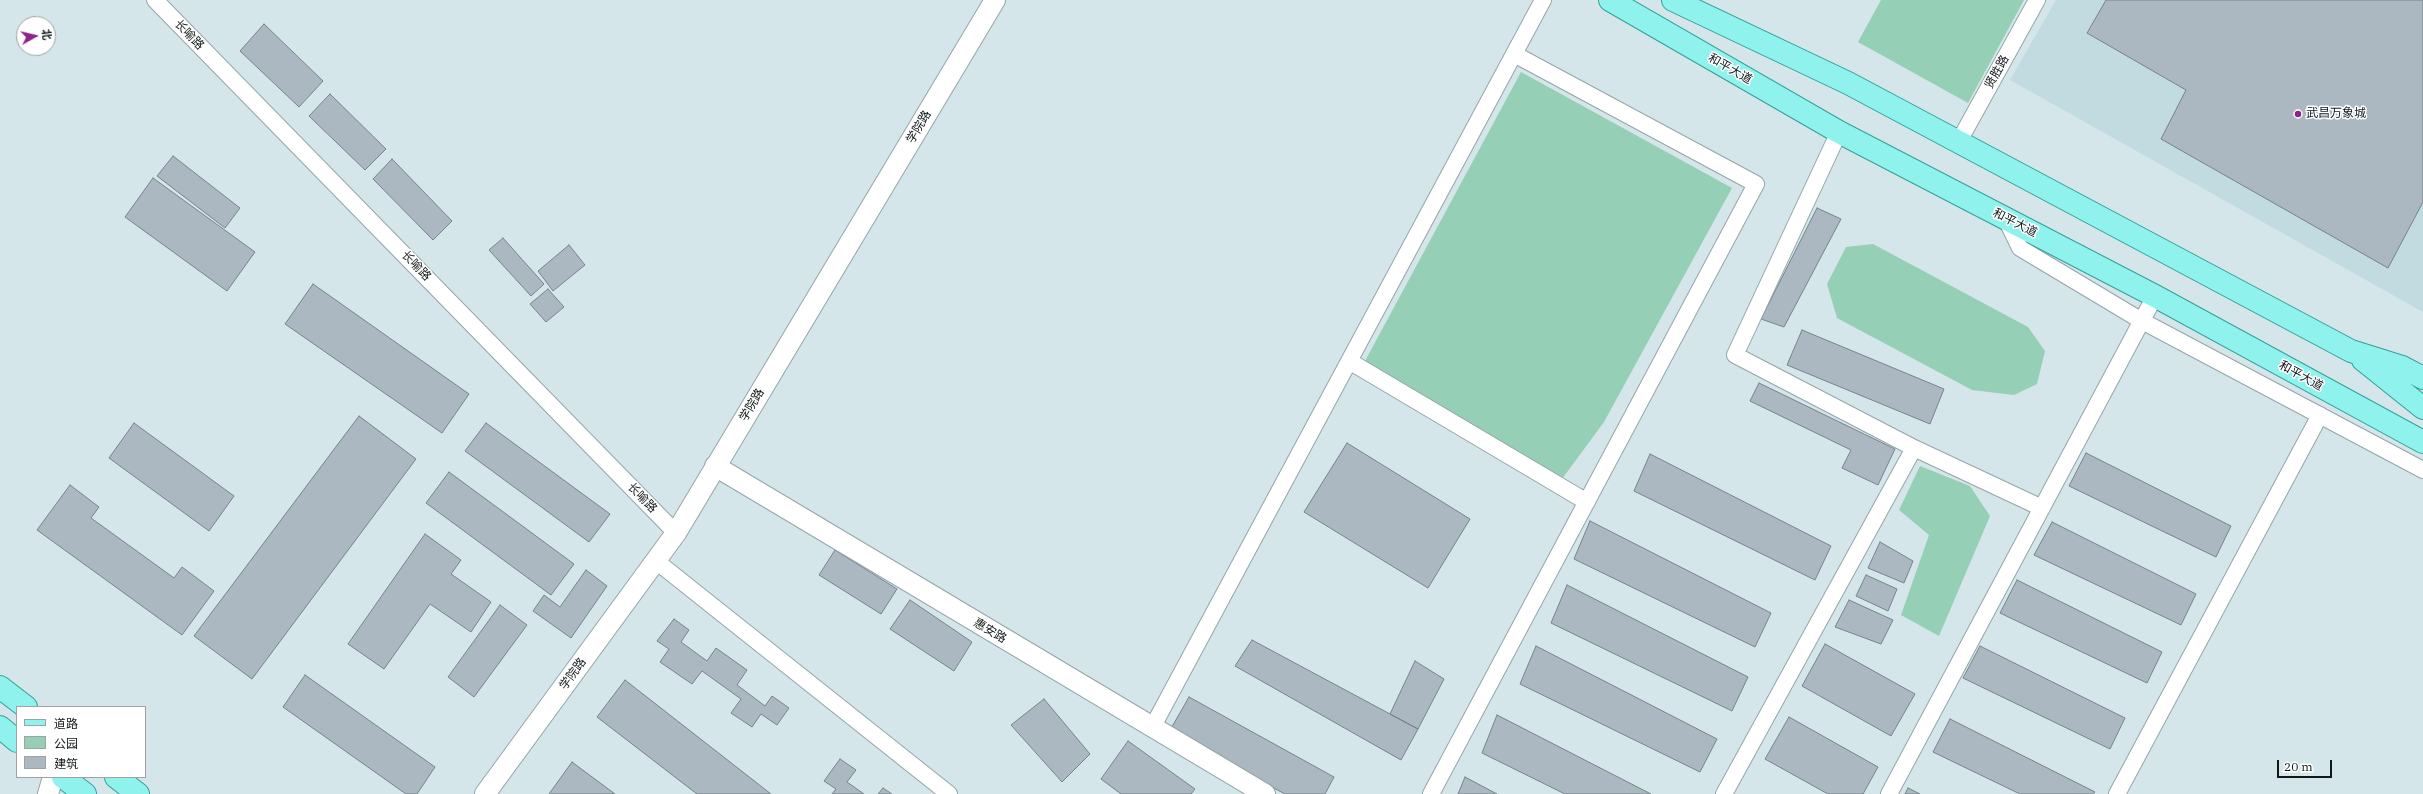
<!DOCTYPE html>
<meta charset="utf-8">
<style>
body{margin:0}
#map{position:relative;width:2423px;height:794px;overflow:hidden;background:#d4e6e9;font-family:"IBM Plex Serif","Noto Sans SC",serif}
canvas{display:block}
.legend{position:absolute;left:16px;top:706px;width:130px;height:72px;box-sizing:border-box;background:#fff;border:1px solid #a0a3a3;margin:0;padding:5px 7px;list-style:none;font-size:12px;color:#121819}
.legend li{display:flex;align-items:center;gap:8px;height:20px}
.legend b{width:20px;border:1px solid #a0a3a3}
.north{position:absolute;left:16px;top:16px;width:40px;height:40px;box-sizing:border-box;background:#fff;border:1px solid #a0a3a3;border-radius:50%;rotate:82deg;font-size:11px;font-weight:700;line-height:16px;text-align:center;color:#121819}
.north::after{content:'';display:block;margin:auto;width:14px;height:18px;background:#8e2489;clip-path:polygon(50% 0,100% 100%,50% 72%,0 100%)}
.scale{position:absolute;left:2277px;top:760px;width:55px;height:18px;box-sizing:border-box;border:2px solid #121819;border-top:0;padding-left:5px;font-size:12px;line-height:14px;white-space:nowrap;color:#121819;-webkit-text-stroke:3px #fff;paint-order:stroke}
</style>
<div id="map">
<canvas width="2423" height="794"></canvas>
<ul class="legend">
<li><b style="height:5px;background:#8ff2ec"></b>道路</li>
<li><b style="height:11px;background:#95cfb5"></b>公园</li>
<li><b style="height:11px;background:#abb8c1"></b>建筑</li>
</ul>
<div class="north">北</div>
<div class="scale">20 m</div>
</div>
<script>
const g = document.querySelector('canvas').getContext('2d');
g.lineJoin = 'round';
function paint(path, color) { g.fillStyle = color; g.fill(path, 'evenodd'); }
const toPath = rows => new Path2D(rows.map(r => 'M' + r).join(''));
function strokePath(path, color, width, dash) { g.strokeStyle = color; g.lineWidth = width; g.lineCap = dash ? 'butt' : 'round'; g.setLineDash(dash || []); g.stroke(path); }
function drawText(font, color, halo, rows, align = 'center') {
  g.font = font + ' "IBM Plex Serif","Noto Sans SC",serif'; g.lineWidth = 3; g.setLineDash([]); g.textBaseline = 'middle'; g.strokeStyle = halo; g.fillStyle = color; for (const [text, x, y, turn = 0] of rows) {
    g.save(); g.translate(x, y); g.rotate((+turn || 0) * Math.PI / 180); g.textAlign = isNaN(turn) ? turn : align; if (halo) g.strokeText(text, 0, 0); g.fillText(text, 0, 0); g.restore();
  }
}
paint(toPath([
 [2056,0,2423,0,2423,312,2010,80]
]), '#c1dbe1');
paint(toPath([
 [1881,0,2024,0,1968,103,1858,42],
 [1521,72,1732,188,1604,422,1562,479,1365,361],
 [1873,244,2028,327,2045,351,2037,384,2014,395,1972,390,1837,318,1827,284,1846,247],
 [1920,466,1970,486,1990,516,1939,636,1901,615,1929,535,1899,510]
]), '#95cfb5');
const building = toPath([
 [2106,0,2423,0,2423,202,2388,268,2161,139,2186,90,2087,33,2106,0],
 [264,24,323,81,299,107,240,51,264,24],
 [330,94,386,149,365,170,309,116,330,94],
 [173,156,240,208,225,228,157,176,173,156],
 [392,159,452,221,433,240,373,179,392,159],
 [153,178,255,252,227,291,125,217,153,178],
 [1817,208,1841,219,1784,327,1761,319,1817,208],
 [503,238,544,284,531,296,489,250,503,238],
 [569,245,585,265,553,291,538,271,569,245],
 [313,284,469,394,442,433,285,324,313,284],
 [548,289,564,307,546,322,530,304,548,289],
 [1802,330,1944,389,1930,424,1787,365,1802,330],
 [1759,383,1895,449,1878,485,1842,468,1851,450,1750,401,1759,383],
 [359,416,416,459,252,679,194,636,359,416],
 [134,423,234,496,209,531,109,458,134,423],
 [486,423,610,514,589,542,465,451,486,423],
 [1347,443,1470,519,1428,588,1304,512,1347,443],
 [2086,453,2231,526,2216,557,2069,486,2086,453],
 [1650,454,1831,546,1815,580,1634,491,1650,454],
 [449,472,574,564,551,595,426,503,449,472],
 [70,485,99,507,91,518,174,578,182,567,214,591,182,635,37,530,70,485],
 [1590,521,1771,613,1755,647,1574,559,1590,521],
 [2052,522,2196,594,2181,625,2034,555,2052,522],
 [425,534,461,560,451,574,491,602,471,632,430,604,384,669,348,644,425,534],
 [1880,542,1913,561,1904,583,1868,568,1880,542],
 [835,550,897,589,881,614,819,575,835,550],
 [586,570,607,586,571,638,533,611,544,595,560,607,586,570],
 [1866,575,1897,589,1888,611,1856,596,1866,575],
 [2017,580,2162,652,2147,683,2000,613,2017,580],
 [1567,585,1748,677,1732,711,1551,623,1567,585],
 [910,600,972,642,954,671,890,629,910,600],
 [1849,600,1893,620,1881,644,1835,627,1849,600],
 [500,605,527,625,474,697,448,677,500,605],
 [674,619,689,630,681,642,707,661,716,648,747,670,737,685,765,706,772,696,789,708,777,725,761,714,752,727,731,713,741,699,702,671,692,684,660,662,669,649,657,641,674,619],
 [1252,640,1418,729,1401,760,1235,666,1252,640],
 [1825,644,1915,694,1891,736,1802,686,1825,644],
 [1536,646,1717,739,1700,772,1520,684,1536,646],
 [1980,646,2125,718,2110,749,1963,678,1980,646],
 [1415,661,1444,679,1418,729,1390,714,1415,661],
 [305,675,435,767,417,794,406,794,283,707,305,675],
 [625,680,771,794,697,794,597,717,625,680],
 [1189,697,1334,777,1325,794,1285,794,1169,732,1189,697],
 [1044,699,1090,754,1062,782,1011,725,1044,699],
 [1497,715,1651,794,1565,794,1482,753,1497,715],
 [1789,717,1878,767,1863,794,1828,794,1765,759,1789,717],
 [1950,719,2095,792,2093,794,2020,794,1933,752,1950,719],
 [1128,741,1195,789,1191,794,1121,794,1101,779,1128,741],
 [840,759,856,770,847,782,864,794,832,794,836,789,824,781,840,759],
 [572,762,615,794,549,794,572,762],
 [1465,777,1497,794,1458,794,1465,777],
 [883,788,892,794,878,794,883,788],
 [1908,788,1920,794,1905,794,1908,788]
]);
paint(building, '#abb8c1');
strokePath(building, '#76838b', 1);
const minor = toPath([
 [155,0,676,533],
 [1839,132,1735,355,1914,448],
 [1958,143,2037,0],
 [2006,219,2020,248,2142,321,2423,470],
 [1349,361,1587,502],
 [656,561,949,794],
 [1152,728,1543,0],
 [1431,794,1756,184,1514,54],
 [1724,794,1914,448,2042,508],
 [1889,794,2155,296],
 [2117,794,2320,415]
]);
const tertiary = toPath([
 [715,466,1265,794],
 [48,794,53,777],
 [485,794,676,533,995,0]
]);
const primary = toPath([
 [1610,0,1839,132,2155,296,2423,442],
 [1673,0,1848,83,2351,351,2402,367,2423,378],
 [2363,360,2423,408],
 [0,687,26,707],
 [0,727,17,741],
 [63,777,85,794],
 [116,777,138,794]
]);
strokePath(minor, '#95a5a9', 18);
strokePath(tertiary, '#95a5a9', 22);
strokePath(primary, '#33a09a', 24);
strokePath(minor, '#fff', 16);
strokePath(tertiary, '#fff', 20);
strokePath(primary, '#8ff2ec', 22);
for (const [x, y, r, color] of [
 [2298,114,4,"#8e2489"]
]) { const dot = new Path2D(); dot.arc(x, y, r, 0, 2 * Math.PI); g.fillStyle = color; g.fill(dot); strokePath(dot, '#fff', 1.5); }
drawText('12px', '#121819', '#fff', [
 ["长喻路",189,35,46],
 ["和平大道",1730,69,30],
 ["贤胜路",1997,72,-61],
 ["学院路",919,127,-59],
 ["和平大道",2015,223,27],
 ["长喻路",416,266,46],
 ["和平大道",2301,376,29],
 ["学院路",752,405,-59],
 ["长喻路",642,498,46],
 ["惠安路",990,631,31],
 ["学院路",573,674,-54]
]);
drawText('12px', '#121819', '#fff', [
 ["武昌万象城",2306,114]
], 'left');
</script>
